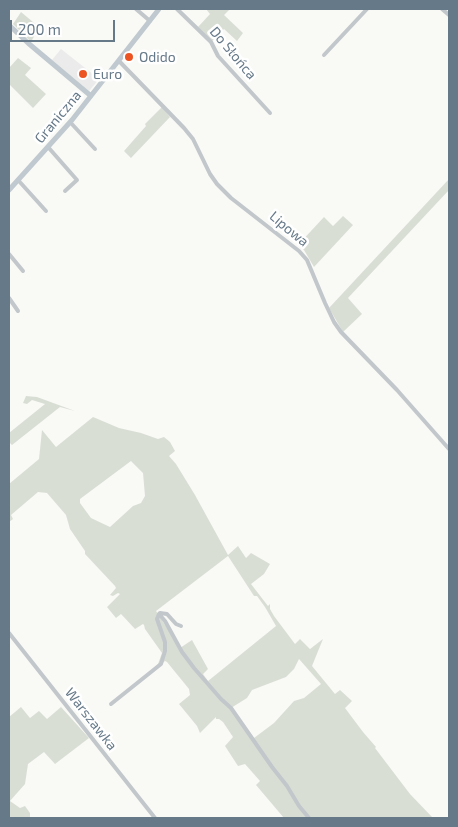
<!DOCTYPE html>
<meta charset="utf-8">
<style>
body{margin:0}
#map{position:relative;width:458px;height:827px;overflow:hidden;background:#f9f9f6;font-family:"Exo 2",sans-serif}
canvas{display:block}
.frame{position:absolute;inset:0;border:10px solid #667989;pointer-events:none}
.scale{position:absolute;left:10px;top:20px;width:105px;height:22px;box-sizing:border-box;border:2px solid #667989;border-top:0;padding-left:6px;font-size:15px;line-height:18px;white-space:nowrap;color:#667989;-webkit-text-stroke:4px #fff;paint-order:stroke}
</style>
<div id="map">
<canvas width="458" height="827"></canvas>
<div class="frame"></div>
<div class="scale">200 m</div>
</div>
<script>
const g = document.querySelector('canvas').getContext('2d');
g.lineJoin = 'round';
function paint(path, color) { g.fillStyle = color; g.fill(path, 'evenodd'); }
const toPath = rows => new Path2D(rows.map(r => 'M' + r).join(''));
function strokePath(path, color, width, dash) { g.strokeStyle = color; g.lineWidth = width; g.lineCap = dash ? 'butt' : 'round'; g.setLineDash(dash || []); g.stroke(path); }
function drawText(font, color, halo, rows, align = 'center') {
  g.font = font + ' "Exo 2",sans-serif'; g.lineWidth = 5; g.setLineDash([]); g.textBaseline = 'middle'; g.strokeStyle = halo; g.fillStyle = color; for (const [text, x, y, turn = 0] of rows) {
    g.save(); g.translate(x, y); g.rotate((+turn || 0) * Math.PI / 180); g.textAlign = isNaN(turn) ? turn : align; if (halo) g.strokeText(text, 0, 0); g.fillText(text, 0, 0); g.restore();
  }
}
paint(toPath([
 [61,49,99,79,89,91,52,60]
]), '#eaebea');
paint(toPath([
 [206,9,220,10,230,9,224,15,243,33,237,41,224,29,212,41,198,27,210,14],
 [21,12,39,27,31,42,13,24],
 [18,58,31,68,25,75,46,94,33,108,9,84,9,68],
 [162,107,170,117,131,158,124,151,146,126,145,124],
 [449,179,449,190,348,298,362,314,343,332,329,308],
 [343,216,353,225,314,267,304,250,298,245,324,217,333,226],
 [26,396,37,397,75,411,60,407,12,445,9,442,9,433,45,404,32,400,27,404,23,403],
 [93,417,119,428,141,433,158,439,164,437,170,442,175,451,169,456,176,464,195,495,228,555,238,546,246,558,251,553,270,564,264,574,251,584,268,606,270,604,270,609,274,616,295,644,300,639,310,649,323,639,312,666,335,694,340,690,352,701,345,708,363,732,376,747,375,748,410,794,433,818,284,818,256,785,260,781,245,764,238,766,225,746,233,737,223,722,219,719,216,719,216,717,200,733,197,726,179,704,190,695,189,689,167,662,165,661,145,677,158,664,162,653,145,629,144,625,143,624,135,629,121,614,116,618,107,607,120,594,118,593,113,596,110,595,116,588,115,586,85,554,85,551,70,529,66,515,47,493,38,492,11,515,13,519,9,522,9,484,39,459,42,430,56,447],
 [131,461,143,473,145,496,141,503,133,506,110,527,91,518,80,503,80,499],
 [228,556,254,596,257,596,265,607,276,626,208,681,203,674,208,669,192,640,180,648,156,611],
 [299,659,321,684,304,698,294,701,274,723,254,738,231,708,247,698,252,690,286,677,294,669],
 [21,707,30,718,39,711,47,719,61,707,89,738,55,764,44,752,28,764,25,784,10,801,20,808,25,806,30,813,30,818,9,818,9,717]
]), '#d9ded5');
strokePath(toPath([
 [136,9,150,21],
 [177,9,211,42,218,56,270,113],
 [442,9,449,15],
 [324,55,367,9],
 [119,61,184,128,193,139,210,174,217,184,231,198,299,251,307,260,325,303,334,322,341,332,397,390,449,449],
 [70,122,95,149],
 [48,147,77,180,65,191],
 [18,180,46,211],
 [9,254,23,271],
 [9,298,18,311],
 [159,614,160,613,167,614,176,624,181,626],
 [9,633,155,818],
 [111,704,161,664,165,651,165,642,157,619,159,614,165,621,182,652,194,668,221,699,231,708,272,767,287,786,299,806,309,818]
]), '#c2c7cb', 4);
strokePath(toPath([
 [9,25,28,43,91,96],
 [9,190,72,120,159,9]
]), '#c0c9cf', 5);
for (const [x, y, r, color] of [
 [129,57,5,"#ec5423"],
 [83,74,5,"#ec5423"]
]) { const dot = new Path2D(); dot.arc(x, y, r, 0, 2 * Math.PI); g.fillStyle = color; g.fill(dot); strokePath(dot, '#fff', 2); }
drawText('14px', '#667989', '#fff', [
 ["Do Słońca",233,53,50],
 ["Graniczna",58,117,-50],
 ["Lipowa",289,229,40],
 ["Warszawka",91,719,52]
]);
drawText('14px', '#667989', '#fff', [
 ["Odido",139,57],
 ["Euro",93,74]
], 'left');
</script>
